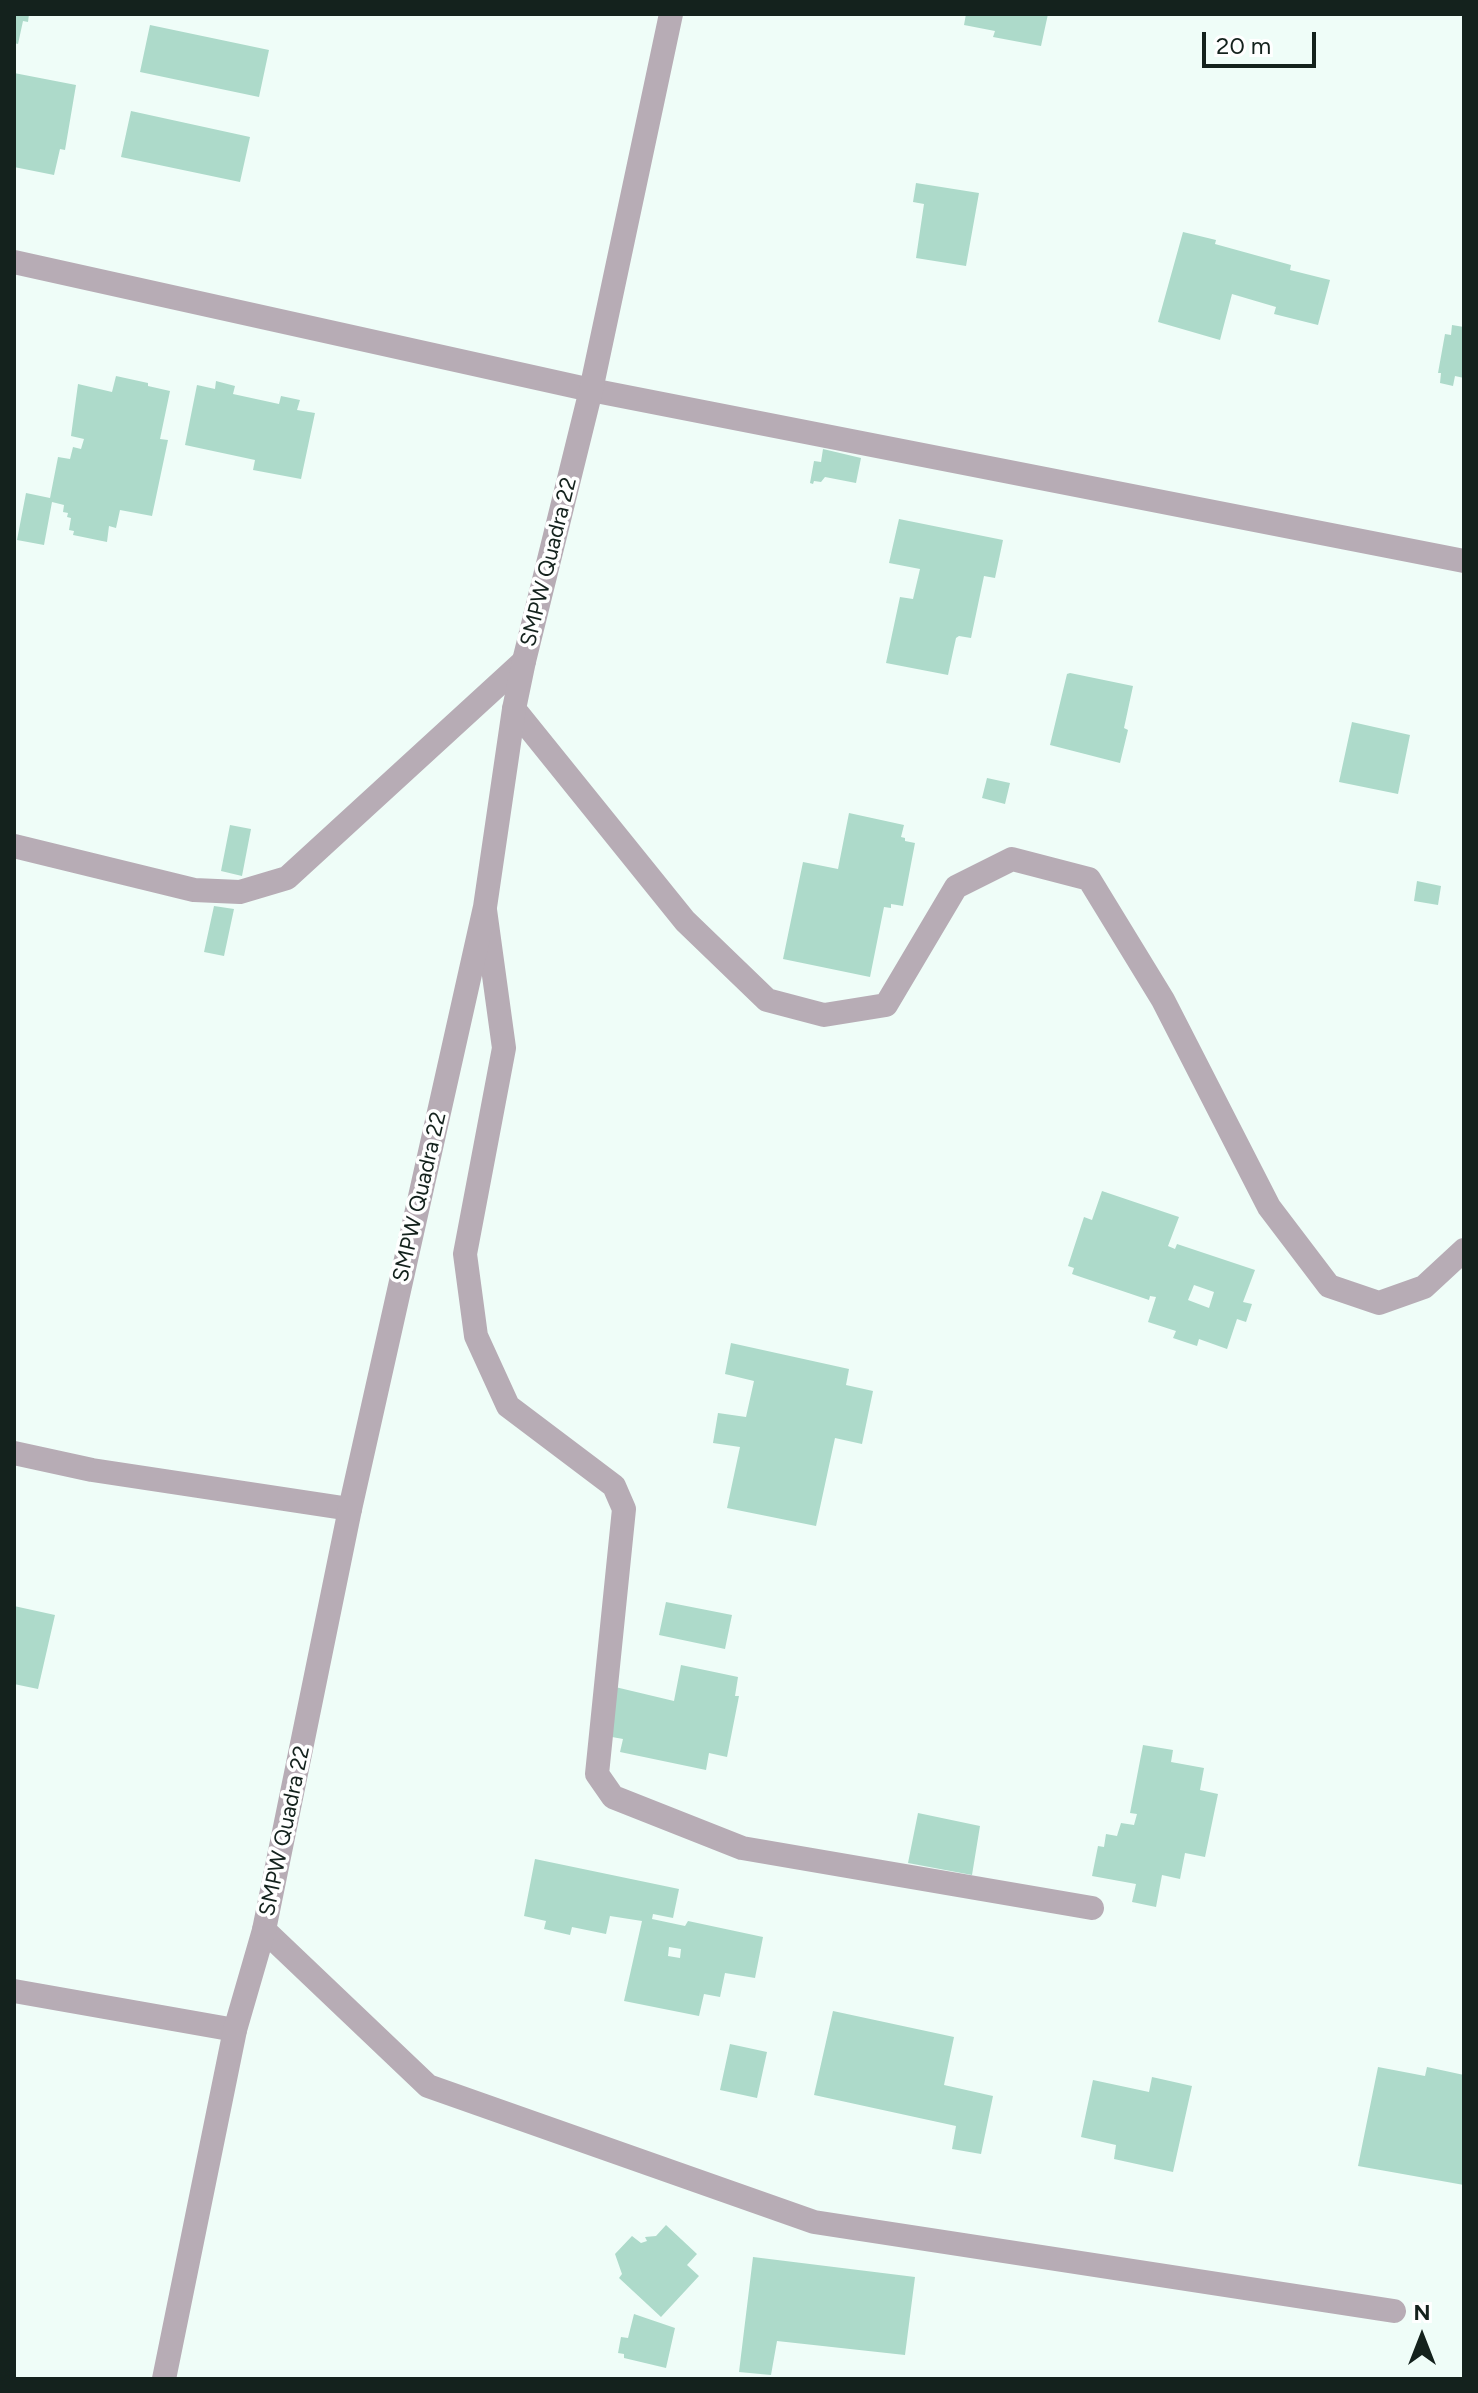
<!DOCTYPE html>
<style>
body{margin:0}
#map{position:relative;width:1478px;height:2393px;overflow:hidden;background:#effdf8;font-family:Figtree,sans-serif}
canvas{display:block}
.frame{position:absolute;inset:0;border:16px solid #14221d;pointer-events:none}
.north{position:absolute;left:1382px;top:2297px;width:80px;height:80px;-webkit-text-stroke:6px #fff;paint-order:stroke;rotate:0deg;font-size:22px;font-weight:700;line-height:32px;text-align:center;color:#14221d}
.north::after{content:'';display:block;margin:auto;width:28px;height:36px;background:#14221d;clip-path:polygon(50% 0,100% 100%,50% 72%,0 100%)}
.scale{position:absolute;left:1202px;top:32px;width:114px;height:36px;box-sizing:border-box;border:4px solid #14221d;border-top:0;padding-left:10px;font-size:24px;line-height:28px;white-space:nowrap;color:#14221d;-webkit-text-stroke:6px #fff;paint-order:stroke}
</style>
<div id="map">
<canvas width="1478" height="2393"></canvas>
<div class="frame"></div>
<div class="north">N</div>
<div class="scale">20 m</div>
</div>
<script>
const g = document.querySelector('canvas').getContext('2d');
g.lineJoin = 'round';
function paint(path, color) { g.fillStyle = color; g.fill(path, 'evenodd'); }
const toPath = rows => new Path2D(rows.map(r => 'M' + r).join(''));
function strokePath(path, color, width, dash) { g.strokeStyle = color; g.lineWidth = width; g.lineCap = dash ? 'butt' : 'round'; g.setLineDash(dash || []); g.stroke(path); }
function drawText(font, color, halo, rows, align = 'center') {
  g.font = font + ' Figtree,sans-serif'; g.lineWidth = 7; g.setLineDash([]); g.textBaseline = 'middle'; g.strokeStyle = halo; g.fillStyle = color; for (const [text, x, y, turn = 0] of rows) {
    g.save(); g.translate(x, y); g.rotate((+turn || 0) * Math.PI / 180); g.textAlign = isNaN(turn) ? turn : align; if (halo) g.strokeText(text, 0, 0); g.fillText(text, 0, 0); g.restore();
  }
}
paint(toPath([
 [14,14,29,14,28,22,23,21,18,44,14,43],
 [966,14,1048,14,1041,46,993,37,995,31,964,25],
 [150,25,269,50,259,97,140,72],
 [14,73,76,85,65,150,60,149,54,175,14,167],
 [131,111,250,137,240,182,121,157],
 [916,183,979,193,966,266,916,258,924,204,913,202],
 [1183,232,1216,240,1215,244,1291,265,1290,270,1330,280,1318,325,1274,314,1276,307,1232,294,1220,340,1158,322],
 [1452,325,1464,327,1464,378,1455,376,1453,386,1440,383,1441,373,1438,373,1445,334,1451,335],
 [116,376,148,383,148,386,170,391,160,439,168,440,152,516,120,510,116,528,109,526,107,542,73,535,74,531,69,530,71,518,67,517,68,513,63,512,64,505,52,502,44,545,17,540,26,493,50,498,58,457,70,459,73,447,81,449,84,439,71,436,78,384,112,392],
 [216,381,235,386,233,394,279,404,281,396,300,400,297,410,315,413,301,479,253,470,255,460,185,445,197,385,215,389],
 [823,449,861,458,856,483,825,477,821,482,814,481,813,484,810,483,814,461,821,462],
 [899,519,1003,540,995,578,984,576,971,638,959,636,956,638,948,675,886,663,900,597,913,599,920,569,889,563],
 [1070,673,1133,686,1124,728,1128,730,1120,763,1050,745,1067,674],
 [1352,722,1410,735,1398,794,1339,782],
 [987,778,1010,783,1005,804,982,798],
 [849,813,904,825,901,837,905,838,905,841,915,843,903,906,891,904,891,908,884,907,870,977,783,959,803,862,838,869],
 [230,825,251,829,242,876,221,871],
 [1417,881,1441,886,1438,905,1414,901],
 [214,906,234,909,224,956,204,952],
 [1102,1191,1179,1217,1168,1246,1175,1249,1177,1244,1255,1270,1243,1302,1252,1304,1246,1322,1237,1319,1227,1349,1199,1339,1197,1346,1173,1338,1176,1331,1148,1322,1156,1297,1150,1296,1149,1300,1072,1274,1074,1268,1068,1266,1084,1217,1092,1220],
 [1194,1285,1214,1292,1209,1308,1188,1300],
 [731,1343,849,1369,846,1385,873,1391,862,1444,835,1438,816,1526,727,1508,740,1447,713,1443,718,1413,746,1417,754,1381,725,1374],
 [666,1602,732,1615,725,1649,659,1635],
 [14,1606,55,1615,38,1689,14,1684],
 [681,1665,738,1677,735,1696,739,1696,727,1757,709,1753,706,1770,620,1752,623,1739,601,1735,611,1686,674,1701],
 [1143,1745,1173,1750,1171,1762,1204,1768,1200,1790,1218,1794,1205,1857,1185,1853,1180,1879,1162,1875,1156,1907,1132,1902,1136,1884,1092,1876,1098,1846,1104,1847,1106,1834,1117,1836,1121,1823,1134,1825,1137,1814,1130,1813],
 [918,1813,980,1826,972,1875,908,1863],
 [535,1859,679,1889,673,1918,653,1914,652,1919,685,1926,688,1921,763,1937,755,1978,725,1973,720,1997,704,1994,699,2016,624,2001,642,1921,610,1916,606,1934,572,1927,570,1935,544,1929,546,1921,524,1916],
 [669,1947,681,1949,680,1958,668,1956],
 [833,2011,954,2037,944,2085,993,2096,981,2154,952,2149,956,2126,814,2095],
 [730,2044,767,2052,757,2098,720,2090],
 [1378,2067,1425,2076,1427,2067,1464,2075,1464,2185,1358,2166],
 [1152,2077,1192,2086,1173,2172,1114,2159,1116,2145,1081,2137,1093,2080,1149,2092],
 [666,2225,697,2254,687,2265,699,2276,661,2317,619,2278,622,2274,615,2254,632,2236,641,2243,647,2241,645,2237,656,2236],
 [753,2257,915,2277,905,2355,777,2341,771,2375,739,2372],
 [634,2314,675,2328,666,2368,624,2358,624,2354,618,2353,621,2337,628,2338]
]), '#addaca');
strokePath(toPath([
 [14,262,591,390,1464,561],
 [514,709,685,921,767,1000,824,1015,886,1005,956,887,1012,859,1089,879,1163,1000,1269,1207,1329,1286,1379,1303,1424,1287,1464,1250],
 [14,846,194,890,240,892,287,878,524,661],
 [485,910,504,1048,465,1254,476,1336,508,1406,614,1486,624,1509,597,1774,613,1797,742,1848,1092,1908],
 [14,1453,92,1470,350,1509],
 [264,1930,428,2086,814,2222,1394,2311],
 [14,1991,235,2030]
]), '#b7acb5', 24);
strokePath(toPath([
 [164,2379,235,2030,264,1930,350,1509,485,907,514,709,524,661,591,390,671,14]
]), '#b7acb5', 24);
drawText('22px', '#14221d', '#fff', [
 ["SMPW Quadra 22",549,562,-76],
 ["SMPW Quadra 22",420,1197,-77],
 ["SMPW Quadra 22",285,1831,-78]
]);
</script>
